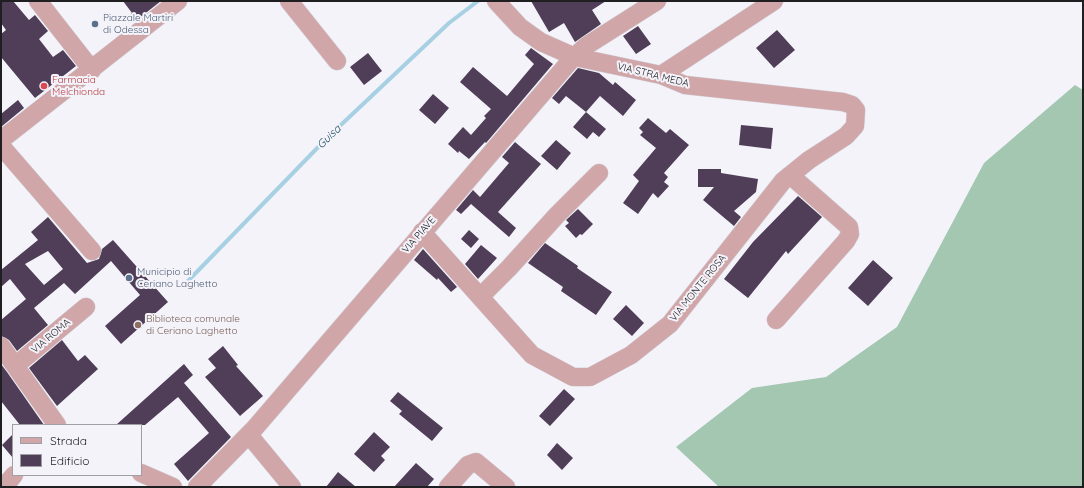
<!DOCTYPE html>
<style>
body{margin:0}
#map{position:relative;width:1084px;height:488px;overflow:hidden;background:#f4f3fa;font-family:Quicksand,sans-serif}
canvas{display:block}
.frame{position:absolute;inset:0;border:2px solid #1f1e21;pointer-events:none}
.legend{position:absolute;left:12px;top:424px;width:130px;height:52px;box-sizing:border-box;background:#f4f3fa;border:1px solid #9f9ea3;margin:0;padding:5px 7px;list-style:none;font-size:12px;color:#1f1e21}
.legend li{display:flex;align-items:center;gap:8px;height:20px}
.legend b{width:20px;border:1px solid #9f9ea3}
</style>
<div id="map">
<canvas width="1084" height="488"></canvas>
<div class="frame"></div>
<ul class="legend">
<li><b style="height:5px;background:#d0a6a8"></b>Strada</li>
<li><b style="height:11px;background:#503e59"></b>Edificio</li>
</ul>
</div>
<script>
const g = document.querySelector('canvas').getContext('2d');
g.lineJoin = 'round';
function paint(path, color) { g.fillStyle = color; g.fill(path, 'evenodd'); }
const toPath = rows => new Path2D(rows.map(r => 'M' + r).join(''));
function strokePath(path, color, width, dash) { g.strokeStyle = color; g.lineWidth = width; g.lineCap = dash ? 'butt' : 'round'; g.setLineDash(dash || []); g.stroke(path); }
function drawText(font, color, halo, rows, align = 'center') {
  g.font = font + ' Quicksand,sans-serif'; g.lineWidth = 4; g.setLineDash([]); g.textBaseline = 'middle'; g.strokeStyle = halo; g.fillStyle = color; for (const [text, x, y, turn = 0] of rows) {
    g.save(); g.translate(x, y); g.rotate((+turn || 0) * Math.PI / 180); g.textAlign = isNaN(turn) ? turn : align; if (halo) g.strokeText(text, 0, 0); g.fillText(text, 0, 0); g.restore();
  }
}
paint(toPath([
 [1075,85,1083,90,1083,487,719,487,676,447,752,388,826,377,897,327,984,163]
]), '#a3c7b0');
strokePath(toPath([
 [187,282,326,139,449,23,478,1]
]), '#a7d0e3', 4);
paint(toPath([
 [1,1,13,1,29,20,35,15,48,31,39,39,53,57,63,50,76,66,35,98,1,57,1,34,6,30,1,23],
 [123,1,161,1,133,23,128,17,132,13],
 [531,1,606,1,592,10,601,24,575,42,564,23,549,32],
 [638,26,651,44,636,54,623,36],
 [777,30,795,50,774,68,756,48],
 [531,48,553,64,486,143,485,142,469,159,459,151,458,153,448,144,463,127,471,135,486,118,484,116,491,109,460,82,473,67,507,96,534,64,525,55],
 [368,53,382,71,364,85,350,67],
 [578,68,599,73,613,85,615,82,636,100,623,116,600,96,586,112,566,96,559,104,552,98],
 [433,94,449,108,435,124,419,110],
 [18,100,24,108,1,127,1,114],
 [586,112,606,129,599,137,593,132,587,139,573,127],
 [648,118,666,133,670,129,689,145,664,173,668,177,664,182,669,186,658,198,653,193,638,214,623,203,639,181,633,175,656,148,640,135,643,132,639,128],
 [741,125,773,128,771,149,739,145],
 [556,140,571,153,557,170,541,156],
 [515,142,541,164,498,212,516,228,509,237,471,204,461,214,456,210,473,190,480,197,509,163,502,157],
 [698,169,721,169,721,173,758,179,756,192,734,211,741,217,734,226,703,200,714,187,698,187],
 [798,196,822,217,788,254,786,251,748,298,724,279,753,242],
 [578,209,593,224,582,235,580,234,576,238,565,226,569,223,566,220],
 [48,217,87,263,99,259,102,249,113,240,168,302,121,344,105,326,140,295,111,261,75,294,64,283,34,308,48,325,17,351,9,340,1,336,1,320,26,299,10,279,1,287,1,270,38,240,31,232],
 [48,251,63,269,44,285,25,264],
 [469,230,479,239,471,248,461,239],
 [545,243,578,266,577,268,612,292,596,315,561,291,563,287,528,263],
 [481,245,497,258,478,279,465,264],
 [423,249,457,287,451,292,438,278,437,280,414,260],
 [873,260,893,278,868,306,848,288],
 [626,305,644,323,632,336,613,319],
 [62,340,78,361,85,355,98,369,57,406,29,368],
 [223,346,238,365,236,366,263,396,240,416,205,377,216,368,208,359],
 [1,364,7,372,44,425,20,425,1,401],
 [184,364,193,375,184,383,231,437,188,481,174,464,209,433,178,397,145,425,116,425],
 [564,389,575,399,550,426,539,416],
 [398,392,443,428,432,441,399,414,402,411,390,401],
 [374,432,390,447,381,456,385,460,374,472,354,454],
 [13,434,13,458,2,445],
 [557,443,573,458,562,470,547,455],
 [416,463,434,479,427,487,394,487],
 [338,472,356,487,326,487]
]), '#503e59');
const minor = toPath([
 [38,1,92,70],
 [289,1,337,61],
 [661,75,774,1],
 [1,140,178,1],
 [1,146,92,251],
 [422,232,532,355,573,377,590,377,631,355,670,324,783,181,809,160,846,136,855,126,856,110,852,105,843,102,685,85,661,75,575,57,541,42,520,27,496,1],
 [480,297,509,268,557,215,599,173],
 [776,320,846,241,850,234,849,227,790,175],
 [1,346,57,425],
 [15,366,86,307],
 [249,435,292,487],
 [141,473,173,487],
 [4,487,14,475],
 [197,487,254,429,571,60,586,46,657,1],
 [448,487,468,465,476,462,506,487]
]);
strokePath(minor, '#d2d1d7', 19);
strokePath(minor, '#d0a6a8', 18);
for (const [x, y, r, color] of [
 [95,24,4,"#5c6f8a"],
 [44,86,4,"#e0444e"],
 [129,278,4,"#5c6f8a"],
 [138,325,4,"#8d6e63"]
]) { const dot = new Path2D(); dot.arc(x, y, r, 0, 2 * Math.PI); g.fillStyle = color; g.fill(dot); strokePath(dot, '#f4f3fa', 1.5); }
drawText('10px', '#4e5e75', '#f4f3fa', [
 ["Piazzale Martiri",103,18],
 ["di Odessa",103,30],
 ["Municipio di",137,272],
 ["Ceriano Laghetto",137,284]
], 'left');
drawText('10px', '#1f1e21', '#f4f3fa', [
 ["VIA STRA MEDA",653,75,14],
 ["VIA PIAVE",419,235,-49],
 ["VIA MONTE ROSA",698,288,-51],
 ["VIA ROMA",51,336,-40]
]);
drawText('10px', '#be3a42', '#f4f3fa', [
 ["Farmacia",52,80],
 ["Melchionda",52,92]
], 'left');
drawText('10px', '#785e54', '#f4f3fa', [
 ["Biblioteca comunale",146,319],
 ["di Ceriano Laghetto",146,331]
], 'left');
drawText('italic 11px', '#184c61', '#f4f3fa', [
 ["Guisa",329,137,-44]
]);
</script>
